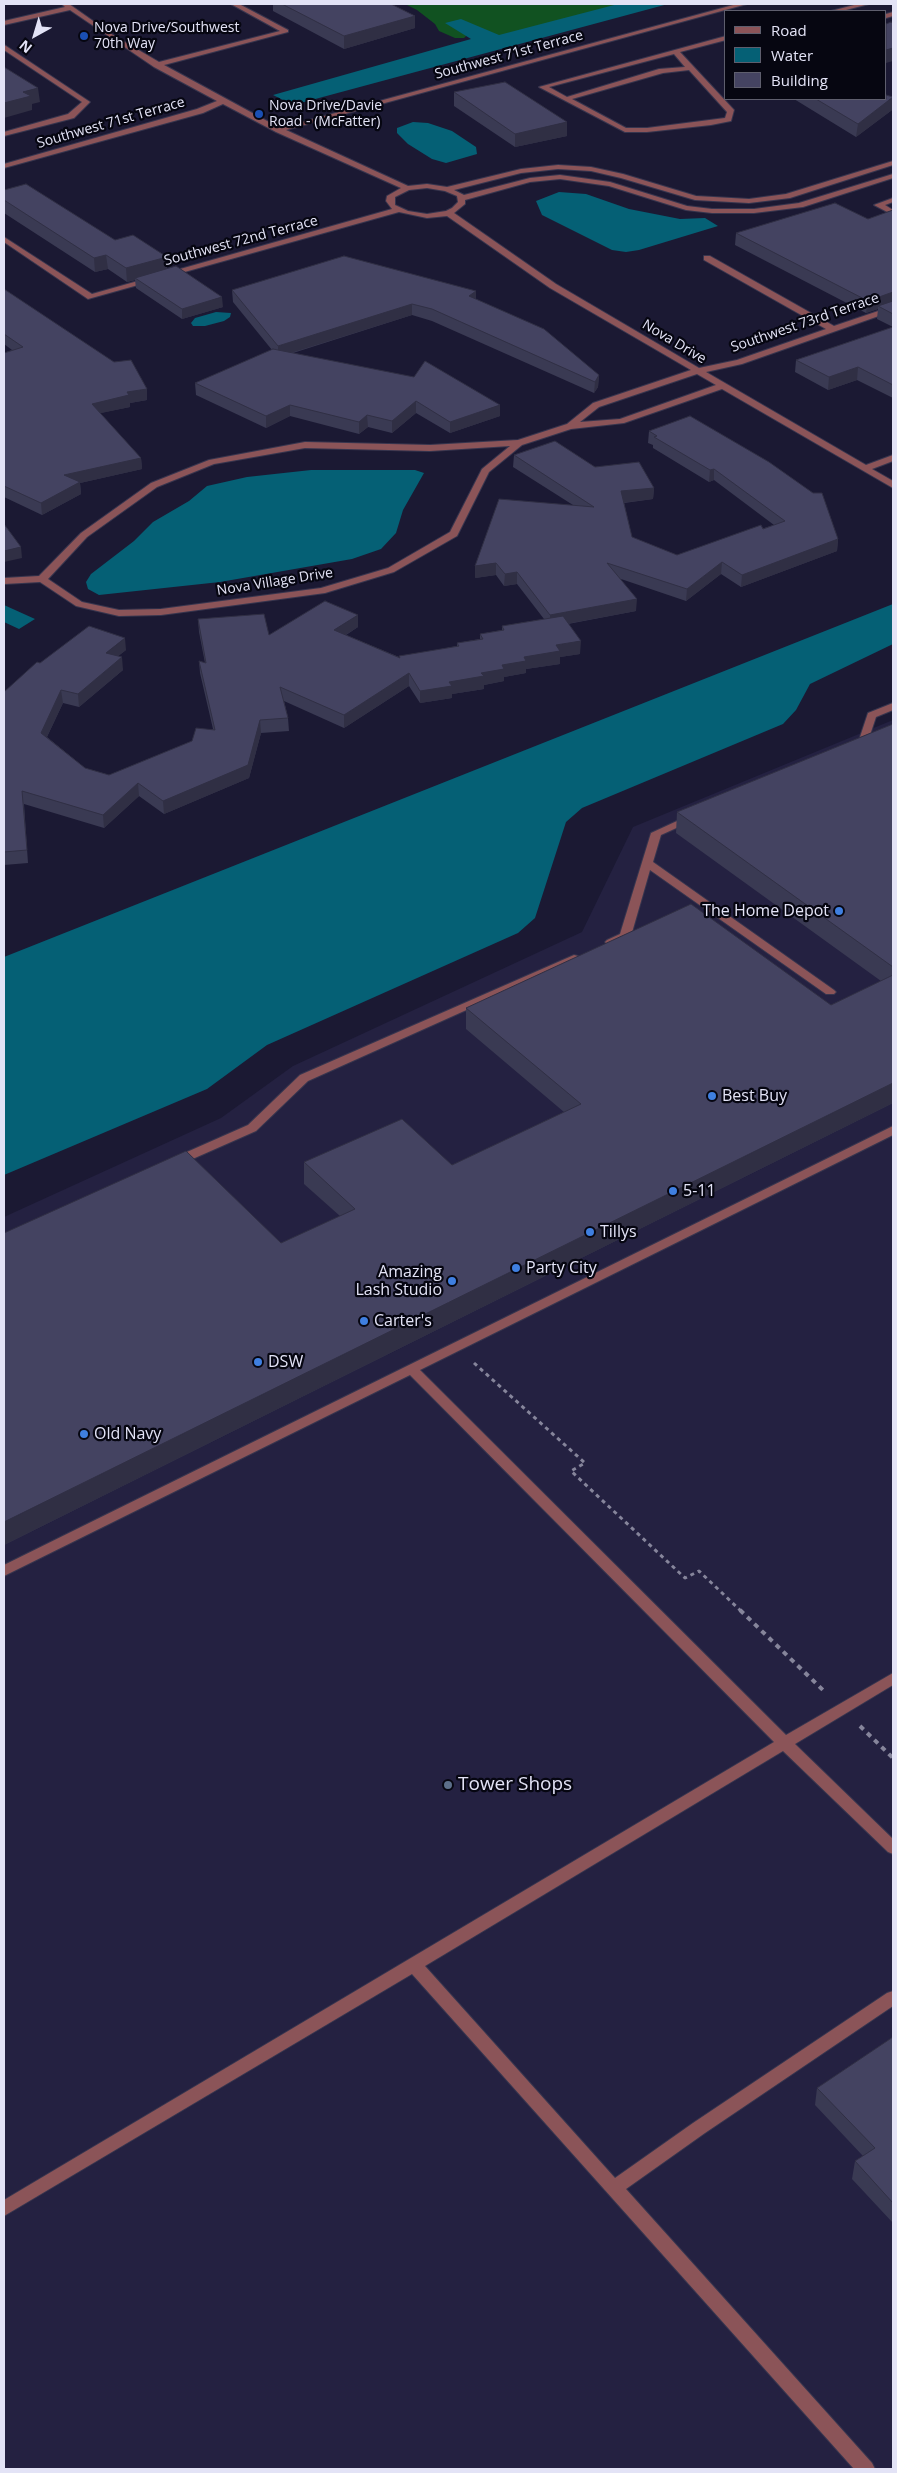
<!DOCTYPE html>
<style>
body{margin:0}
#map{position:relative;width:897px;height:2473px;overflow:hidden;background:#1b1933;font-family:"Open Sans",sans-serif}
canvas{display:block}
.frame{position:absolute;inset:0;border:5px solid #e3e3f6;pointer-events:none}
.legend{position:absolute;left:724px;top:10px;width:162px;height:90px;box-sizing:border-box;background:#060611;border:1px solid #5e5e6d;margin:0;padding:6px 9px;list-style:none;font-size:15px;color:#e3e3f6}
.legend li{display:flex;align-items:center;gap:10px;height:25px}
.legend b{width:25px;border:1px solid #5e5e6d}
.north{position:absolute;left:10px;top:10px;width:50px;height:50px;-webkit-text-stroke:4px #060611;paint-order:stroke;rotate:219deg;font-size:14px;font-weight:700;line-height:20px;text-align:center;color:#e3e3f6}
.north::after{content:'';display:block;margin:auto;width:18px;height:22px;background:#e3e3f6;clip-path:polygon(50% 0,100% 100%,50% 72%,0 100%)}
</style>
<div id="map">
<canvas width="897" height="2473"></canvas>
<div class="frame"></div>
<ul class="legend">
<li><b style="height:6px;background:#8b5458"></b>Road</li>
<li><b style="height:14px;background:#056075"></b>Water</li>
<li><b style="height:14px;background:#444361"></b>Building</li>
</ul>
<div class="north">N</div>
</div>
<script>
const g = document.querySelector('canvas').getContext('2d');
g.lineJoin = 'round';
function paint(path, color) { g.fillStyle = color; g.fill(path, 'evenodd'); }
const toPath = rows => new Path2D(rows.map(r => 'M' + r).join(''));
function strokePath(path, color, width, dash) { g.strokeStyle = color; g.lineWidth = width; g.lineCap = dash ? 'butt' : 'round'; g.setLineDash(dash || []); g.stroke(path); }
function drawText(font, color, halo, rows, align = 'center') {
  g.font = font + ' "Open Sans",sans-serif'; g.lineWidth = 4.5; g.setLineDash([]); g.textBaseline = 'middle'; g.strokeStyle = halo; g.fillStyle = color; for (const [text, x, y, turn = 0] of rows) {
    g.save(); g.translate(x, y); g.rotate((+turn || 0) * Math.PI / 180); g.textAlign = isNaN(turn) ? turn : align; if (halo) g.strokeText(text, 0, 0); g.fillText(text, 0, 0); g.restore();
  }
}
paint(toPath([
 [893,720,893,2469,4,2469,4,1217,221,1118,293,1066,582,932,633,827]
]), '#242141');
paint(toPath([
 [405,4,643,4,505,37,470,32,464,38,455,38,439,31,435,24,417,10]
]), '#115221');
paint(toPath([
 [618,4,668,4,293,105,273,95,471,39,445,23,461,19,499,35],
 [413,122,428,123,452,131,476,147,477,154,446,163,432,159,408,144,397,133,397,128],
 [559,192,586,194,629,209,680,219,705,218,718,226,639,250,626,252,612,250,542,215,536,201],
 [216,312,231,313,230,317,224,321,205,326,193,326,191,323,195,318],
 [311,470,415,470,424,473,403,510,396,533,381,549,352,559,220,582,99,595,88,589,86,582,91,574,134,541,153,522,189,501,207,486,247,477],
 [893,604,893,644,810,684,796,710,783,724,582,808,566,822,535,918,518,933,267,1045,207,1089,4,1175,4,957],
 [4,605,35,619,19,629,4,622]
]), '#056075');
const minor = toPath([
 [62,4,69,4,113,35,159,62,280,31,231,4,239,4,288,30,288,32,164,65,280,128,737,4,747,4,286,130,408,186,427,184,447,187,521,169,558,165,591,167,623,174,696,196,749,199,786,194,893,161,893,165,790,198,749,203,695,200,621,178,591,171,558,169,521,173,454,190,464,195,530,178,560,175,610,182,687,206,712,209,754,209,799,203,893,174,893,178,803,207,754,213,712,213,686,210,609,186,560,179,530,182,465,200,465,204,454,213,556,284,699,368,737,360,826,329,704,260,704,256,710,256,834,326,893,306,893,311,742,364,706,372,866,465,893,455,893,461,872,469,893,481,893,488,722,389,624,423,571,429,522,445,489,472,457,536,394,572,325,593,161,615,119,616,76,606,40,582,4,584,4,578,39,576,81,533,151,483,209,460,305,442,430,445,518,440,567,424,593,403,691,370,550,288,447,216,427,218,399,212,88,299,4,242,4,237,92,294,392,209,386,201,387,196,401,188,276,132,223,104,203,113,4,168,4,164,197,109,217,101,154,67,70,10,4,25,4,21,65,7,62,4],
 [427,188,445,191,457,196,458,202,452,208,446,211,427,214,408,211,395,205,395,197,409,190,427,188],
 [697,374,716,385,620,419,580,422,599,407,697,374],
 [510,446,482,469,450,532,388,568,321,588,161,609,119,610,82,602,48,579,87,537,157,487,214,464,305,448,430,451,510,446],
 [858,4,869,4,842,11,831,11,858,4],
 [893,12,893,16,886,18,886,14,893,12],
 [726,36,726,40,680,52,734,110,731,121,711,125,647,132,625,132,539,87,726,36],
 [674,54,685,67,659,69,567,97,549,87,674,54],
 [689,70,727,112,725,118,647,128,626,128,572,99,663,73,689,70],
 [4,45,6,46,90,102,74,118,4,136,4,132,68,114,82,102,4,50,4,45],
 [893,198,893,202,885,205,893,210,893,215,874,205,893,198],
 [893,703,893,710,876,717,867,744,855,748,851,747,851,743,859,740,868,713,893,703],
 [690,815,694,816,694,820,661,835,653,862,834,990,836,992,834,994,826,994,650,870,631,936,615,944,607,944,605,942,607,940,620,934,651,833,690,815],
 [574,955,578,956,580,958,578,960,308,1081,256,1131,179,1165,171,1165,169,1162,171,1159,248,1125,300,1075,574,955],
 [893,1126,893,1135,420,1370,786,1735,893,1673,893,1685,795,1744,893,1839,893,1854,888,1852,783,1751,425,1966,615,2178,693,2123,887,1993,893,1991,893,2006,705,2133,626,2189,872,2463,875,2469,854,2469,412,1974,4,2216,4,2200,774,1742,410,1375,4,1576,4,1565,893,1126]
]);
strokePath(minor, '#37354e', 2);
strokePath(toPath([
 [474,1363,585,1463,571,1471,685,1578,699,1571,741,1611]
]), '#86859b', 3, [4, 4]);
strokePath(toPath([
 [740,1610,825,1692],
 [860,1726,893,1758]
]), '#86859b', 4, [5, 5]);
paint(minor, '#8b5458');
paint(toPath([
 [273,4,391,4,415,16,415,28,344,49,273,11],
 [454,92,567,136,515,147,454,106],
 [794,99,886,99,892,110,856,137],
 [4,190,115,240,167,257,167,269,223,307,182,319,136,288,135,280,127,282,108,269,95,272,4,213],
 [893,210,893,398,857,380,828,390,795,372,796,360,893,327,877,319,878,309,866,313,735,245,736,233,868,219],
 [4,289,147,389,147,400,130,403,130,407,100,413,141,458,142,469,80,483,81,494,42,515,4,497,4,353,12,350,4,344],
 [232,290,476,291,476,299,599,375,598,387,594,393,432,321,412,315,293,353,500,416,450,433,416,413,392,433,368,427,359,434,290,416,266,428,196,395,195,383,272,350,233,302],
 [649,431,838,539,837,551,741,587,721,574,686,601,621,579,636,611,568,624,580,654,560,657,560,664,526,669,526,673,504,677,504,681,484,685,484,689,452,694,452,698,420,703,409,686,344,728,284,701,288,718,289,731,261,733,249,778,164,814,139,796,104,828,24,804,28,863,4,865,4,692,40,663,126,650,118,656,123,670,79,707,63,703,47,737,85,768,109,775,192,741,213,729,200,673,199,661,205,663,199,632,198,619,269,635,358,627,346,635,399,657,457,646,457,643,480,639,480,634,502,630,502,626,544,619,517,584,504,586,496,575,475,578,573,505,513,467,514,455,595,467,654,488,653,499,624,503,632,537,677,555,774,525,714,480,709,482,653,448,653,445,648,443],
 [893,724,893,1103,4,1545,281,1243,340,1216,304,1184,304,1162,452,1165,564,1112,466,1029,466,1008,831,1005,881,981,676,833,677,812],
 [893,2037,893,2223,852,2179,855,2161,863,2156,815,2105,817,2088]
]), '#3a3a53');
paint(toPath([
 [415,16,415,28,344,49,344,36],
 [893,48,893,61,886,63,886,50],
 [38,88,40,102,32,104,32,110,4,118,4,103,23,92],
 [893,97,892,110,856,137,858,124],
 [567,122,567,136,515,147,515,134],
 [106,255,108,269,95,272,94,258],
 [167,257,167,271,135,278,135,280,127,282,126,268],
 [476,291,476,303,469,296],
 [893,292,892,304,878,306,878,309,866,313,868,301],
 [222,297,223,307,182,319,182,309],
 [412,304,412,315,278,357,278,346],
 [858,367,857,380,828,390,829,377],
 [599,375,598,387,594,393,595,382],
 [147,389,147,400,130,403,130,407,92,415,92,404,127,392],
 [416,401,416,413,392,433,392,421],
 [290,405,290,416,266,428,266,416],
 [500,405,500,416,450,433,450,422],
 [367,415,368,427,359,434,359,422],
 [141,458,142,469,80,483,81,494,42,515,41,503,64,475],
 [714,469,714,480,709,482,710,470],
 [654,488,653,499,621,503,621,491],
 [838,539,837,551,741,587,742,575],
 [21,547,22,558,4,562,4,551],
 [722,562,721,574,686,601,687,589],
 [496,563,496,575,475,578,475,566],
 [517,572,517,584,504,586,505,574],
 [637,599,636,611,550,627,550,615],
 [358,615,358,627,334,642,334,630],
 [125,638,126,650,107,665,106,653],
 [581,641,580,654,560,657,560,664,526,669,526,673,504,677,504,681,484,685,484,689,452,694,452,698,420,703,420,691,481,673,556,645],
 [122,657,123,670,79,707,78,694],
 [409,673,409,686,344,728,344,715],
 [61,690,63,703,43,745,41,733],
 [260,720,261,733,249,778,164,814,163,801],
 [138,783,139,796,104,828,103,815],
 [893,1083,893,1103,4,1545,4,1522]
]), '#302f44');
const building = toPath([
 [282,4,391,4,415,16,344,36,282,4],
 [891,22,893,23,893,48,886,50,886,24,891,22],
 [4,67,38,88,23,92,31,96,4,103,4,67],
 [505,82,567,122,515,134,454,92,505,82],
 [886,95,893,97,858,124,816,99,886,99,886,95],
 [26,184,115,240,133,235,167,257,126,268,106,255,94,258,4,200,4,190,26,184],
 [835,203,868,219,893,210,893,292,868,301,736,233,835,203],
 [344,256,476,291,469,296,544,329,599,375,595,382,432,309,412,304,278,346,232,290,344,256],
 [176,266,222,297,182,309,135,278,176,266],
 [4,289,114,362,131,360,147,389,127,392,129,395,92,404,141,458,64,475,80,482,41,503,4,486,4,353,23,347,4,334,4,289],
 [893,301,893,314,878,306,893,301],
 [893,327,893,385,858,367,829,377,796,360,893,327],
 [273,349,414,377,425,361,500,405,450,422,416,401,392,421,367,415,359,422,290,405,266,416,195,383,273,349],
 [690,416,769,462,813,493,822,493,838,539,742,575,722,562,687,589,607,563,637,599,550,615,517,572,505,574,496,563,475,566,499,499,594,507,514,455,555,441,595,467,639,462,654,488,621,491,632,537,677,555,761,525,763,529,785,521,714,469,710,470,654,437,657,436,649,431,690,416],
 [4,524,21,547,4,551,4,524],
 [325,601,358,615,334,630,400,658,399,656,459,646,457,643,483,639,480,634,504,630,502,626,563,616,581,641,556,645,560,651,524,657,526,661,502,665,504,669,481,673,484,676,449,682,452,686,420,691,409,673,344,715,280,687,288,718,260,720,248,765,163,801,138,783,103,815,22,791,27,850,4,852,4,692,37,662,40,663,89,626,125,638,106,653,122,657,78,694,61,690,41,733,85,768,109,775,192,741,196,728,215,730,199,661,206,663,198,619,264,614,269,635,325,601],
 [893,724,893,967,677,812,893,724],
 [691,904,831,1005,893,975,893,1083,4,1522,4,1233,186,1151,281,1243,355,1209,304,1162,402,1119,452,1165,581,1104,466,1008,691,904],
 [893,2037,893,2203,855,2161,875,2148,817,2088,893,2037]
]);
paint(building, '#444361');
strokePath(building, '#302f44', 1);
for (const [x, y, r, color] of [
 [84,36,5,"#1a4fb4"],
 [259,114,5,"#1a4fb4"],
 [839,911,5,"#3f7fe0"],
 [712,1096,5,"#3f7fe0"],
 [673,1191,5,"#3f7fe0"],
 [590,1232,5,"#3f7fe0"],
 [516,1268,5,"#3f7fe0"],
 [452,1281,5,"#3f7fe0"],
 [364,1321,5,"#3f7fe0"],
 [258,1362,5,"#3f7fe0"],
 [84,1434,5,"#3f7fe0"],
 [448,1785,5,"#5c6f8a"]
]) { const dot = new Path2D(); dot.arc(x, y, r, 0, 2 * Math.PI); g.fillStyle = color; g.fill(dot); strokePath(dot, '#060611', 2); }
drawText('14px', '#e3e3f6', '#060611', [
 ["Nova Drive/Southwest",94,28],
 ["70th Way",94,44],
 ["Nova Drive/Davie",269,106],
 ["Road - (McFatter)",269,122]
], 'left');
drawText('14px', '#e3e3f6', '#060611', [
 ["Southwest 71st Terrace",509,55,-15],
 ["Southwest 71st Terrace",111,123,-16],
 ["Southwest 72nd Terrace",241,241,-15],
 ["Southwest 73rd Terrace",805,323,-19],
 ["Nova Drive",674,342,31],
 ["Nova Village Drive",275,582,-9]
]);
drawText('16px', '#e3e3f6', '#060611', [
 ["The Home Depot",829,911,"right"],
 ["Best Buy",722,1096],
 ["5-11",683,1191],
 ["Tillys",600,1232],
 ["Party City",526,1268],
 ["Amazing",442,1272,"right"],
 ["Lash Studio",442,1290,"right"],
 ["Carter's",374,1321],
 ["DSW",268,1362],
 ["Old Navy",94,1434]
], 'left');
drawText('19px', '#e3e3f6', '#060611', [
 ["Tower Shops",458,1785]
], 'left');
</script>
